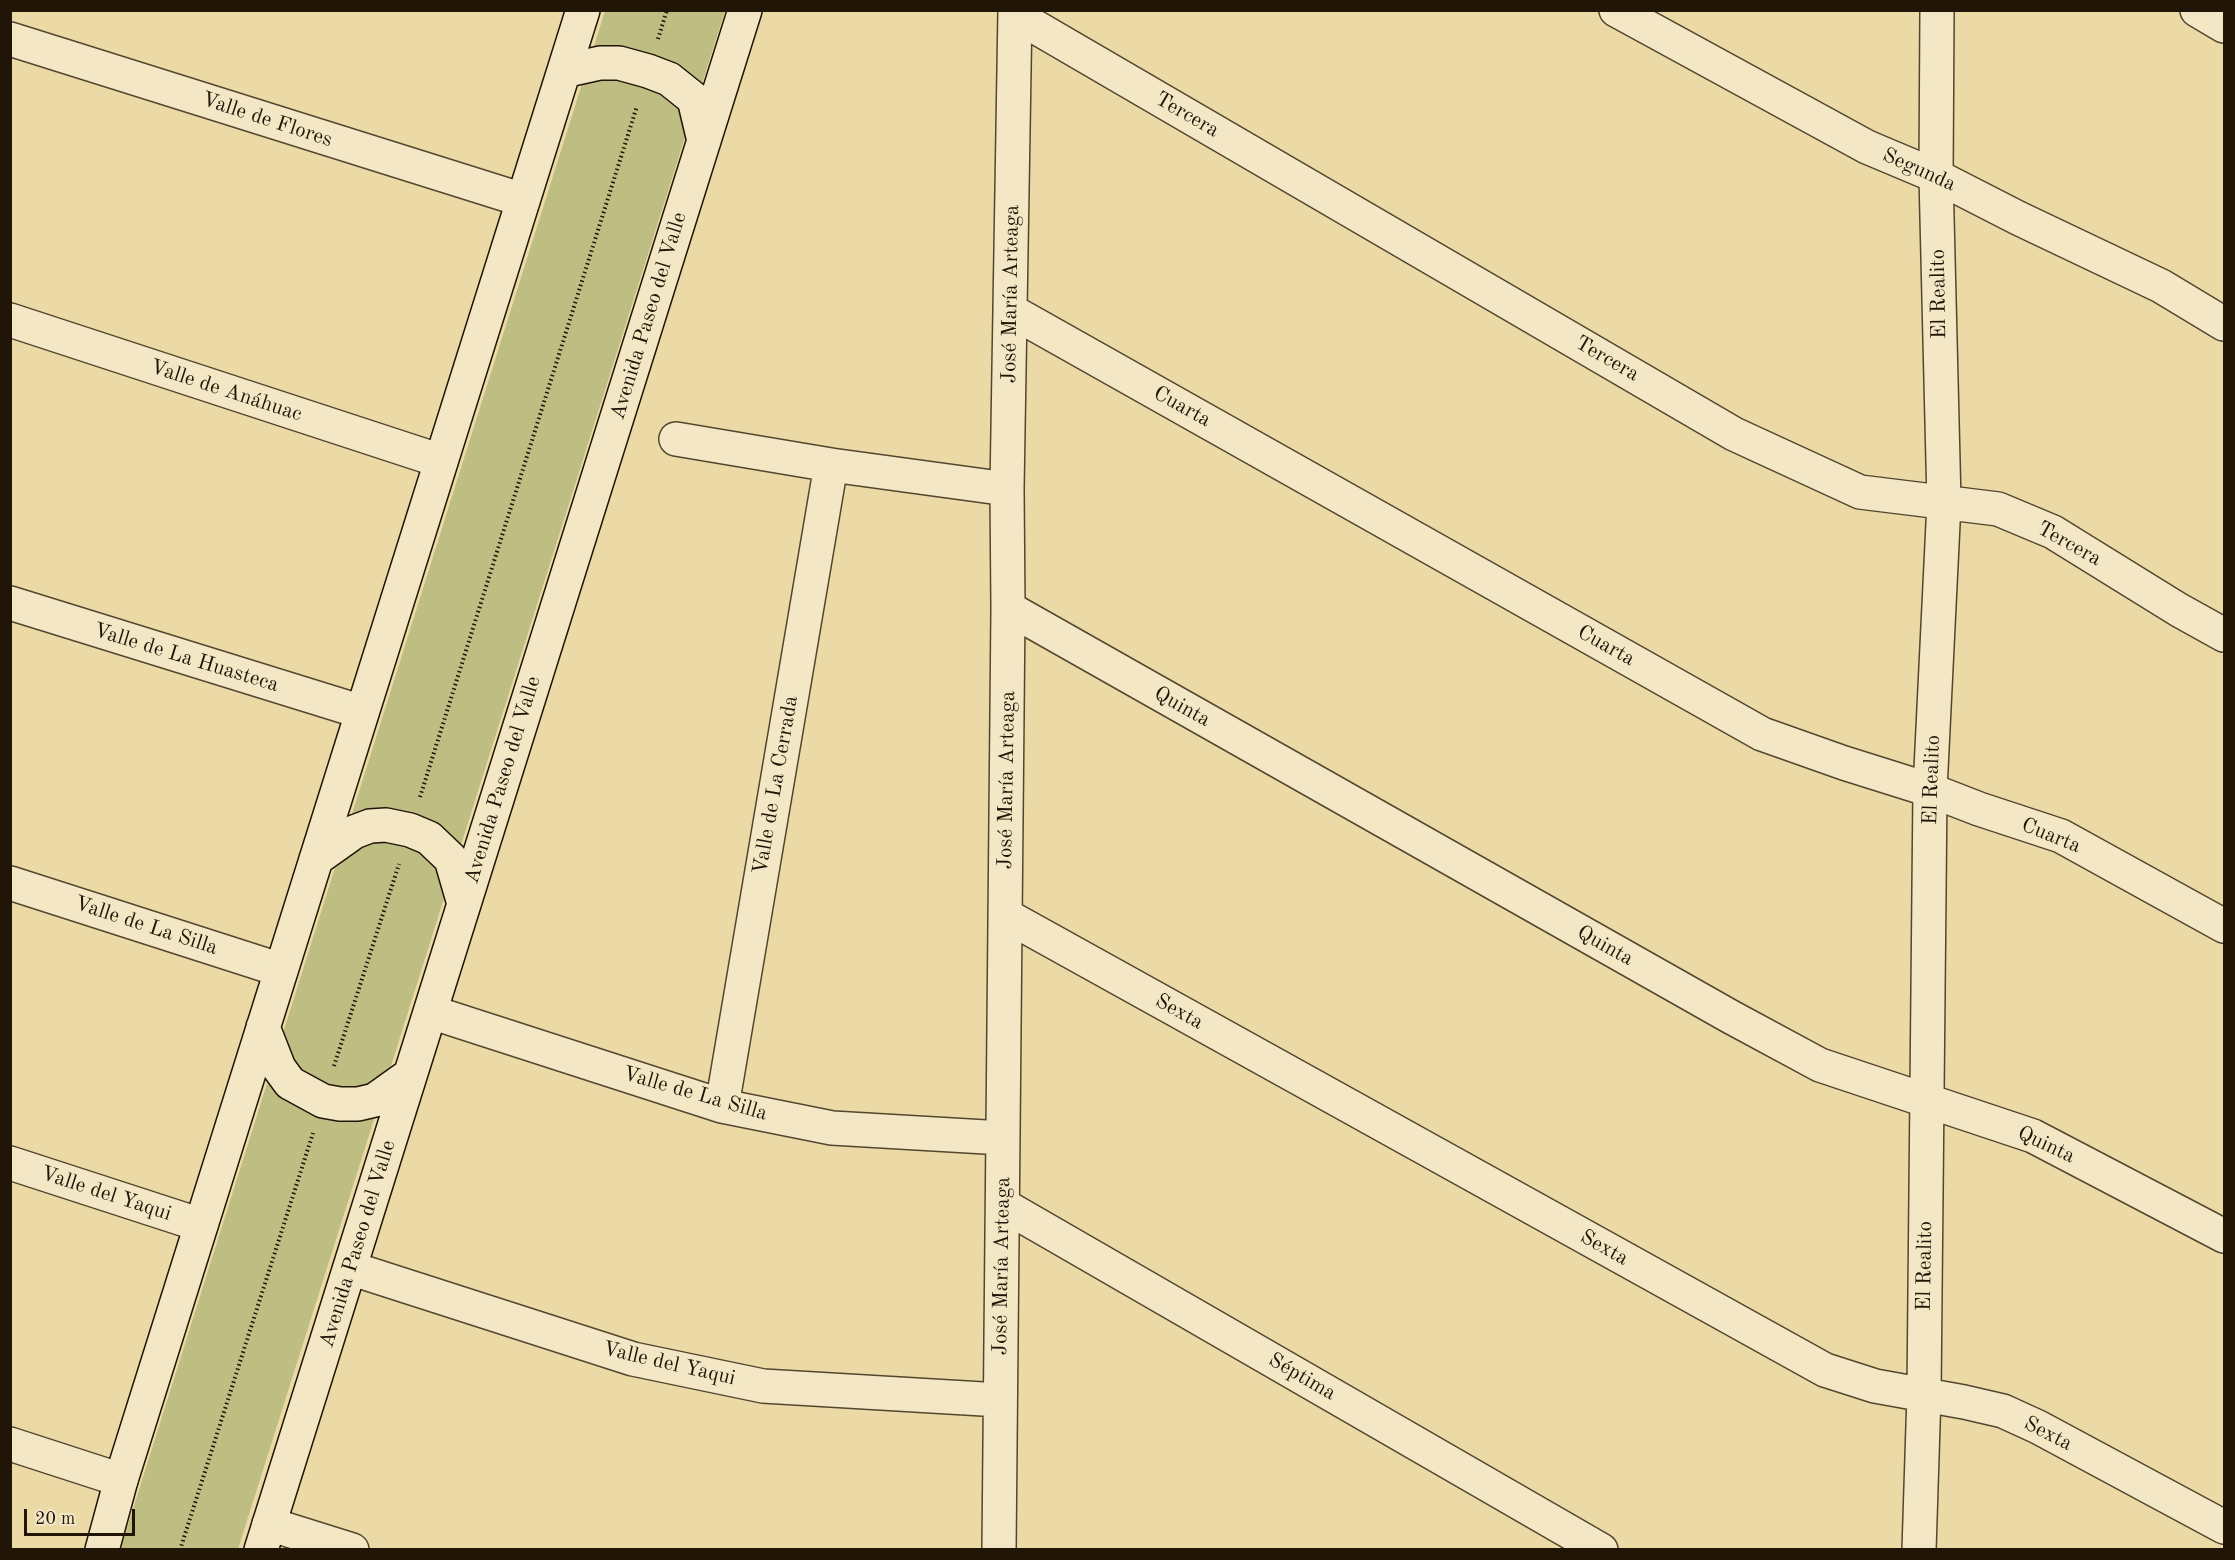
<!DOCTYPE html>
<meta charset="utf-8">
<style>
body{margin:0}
#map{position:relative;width:2235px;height:1560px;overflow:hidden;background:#ecdaa6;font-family:"Old Standard TT",serif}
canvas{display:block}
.frame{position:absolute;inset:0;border:12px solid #201507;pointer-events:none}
.scale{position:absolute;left:24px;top:1509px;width:111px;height:27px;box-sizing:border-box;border:3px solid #201507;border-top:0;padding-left:8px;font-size:18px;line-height:21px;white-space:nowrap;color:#201507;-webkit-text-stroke:4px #f3e7c5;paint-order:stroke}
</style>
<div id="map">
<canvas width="2235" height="1560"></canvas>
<div class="frame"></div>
<div class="scale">20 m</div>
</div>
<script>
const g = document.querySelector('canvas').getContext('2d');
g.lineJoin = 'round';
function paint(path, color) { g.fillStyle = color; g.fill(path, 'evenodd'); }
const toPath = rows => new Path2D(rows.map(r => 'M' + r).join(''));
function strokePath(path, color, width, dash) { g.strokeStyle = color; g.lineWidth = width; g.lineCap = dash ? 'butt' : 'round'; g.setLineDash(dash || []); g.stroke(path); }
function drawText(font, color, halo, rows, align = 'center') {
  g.font = font + ' "Old Standard TT",serif'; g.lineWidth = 6; g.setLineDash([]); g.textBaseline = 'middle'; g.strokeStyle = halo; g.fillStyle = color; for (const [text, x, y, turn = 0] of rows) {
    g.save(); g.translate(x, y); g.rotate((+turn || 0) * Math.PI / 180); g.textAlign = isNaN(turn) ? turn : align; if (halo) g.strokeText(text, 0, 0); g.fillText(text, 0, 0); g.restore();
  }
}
paint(toPath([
 [605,11,725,11,238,1549,120,1550]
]), '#bebd82');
const street = toPath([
 [1616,10,1867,147,1936,176,2018,218,2161,286,2224,324],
 [2197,10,2224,26],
 [1015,15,1734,434,1860,492,1998,509,2053,532,2179,610,2224,635],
 [10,39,523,200],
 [1011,311,1762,734,1844,763,1930,790,1979,809,2061,836,2224,926],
 [10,320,441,461],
 [676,439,831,465,1007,489],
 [10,603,362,712],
 [1008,608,1731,1017,1820,1065,2033,1136,2224,1236],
 [10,883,281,970],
 [1005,915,1825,1370,1875,1386,1964,1402,2003,1411,2038,1427,2224,1527],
 [431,1012,722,1106,832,1128,1003,1138],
 [722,1106,831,465],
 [10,1163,201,1225],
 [1003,1205,1601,1550],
 [350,1268,633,1359,763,1386,1000,1400],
 [10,1444,121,1480],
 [269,1524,352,1550],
 [999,1550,1008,608,1007,489,1015,10],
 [1919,1550,1924,1394,1930,790,1944,503,1936,176,1937,10]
]);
const secondary = toPath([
 [564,71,600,63,619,63,648,71,669,79,694,99,704,141],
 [316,859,354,832,370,826,386,825,410,830,429,838,451,859,464,904],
 [263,1027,279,1068,290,1083,323,1101,340,1104,358,1104,375,1100,410,1075],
 [102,1550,121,1480,583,10],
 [261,1550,745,10]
]);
strokePath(street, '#53462f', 36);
strokePath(secondary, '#201507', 36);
strokePath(toPath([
 [658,39,667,10],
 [420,797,637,106],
 [334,1066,399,864],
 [180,1550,313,1133]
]), '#201507', 4, [1.5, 3]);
strokePath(street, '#f3e7c5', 33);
strokePath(secondary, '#f3e7c5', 33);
drawText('21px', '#201507', '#f3e7c5', [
 ["Tercera",1187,115,30],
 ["Valle de Flores",267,120,18],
 ["Segunda",1919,170,24],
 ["José María Arteaga",1011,294,-89],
 ["El Realito",1939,294,-91],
 ["Avenida Paseo del Valle",649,316,-73],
 ["Tercera",1607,359,30],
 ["Valle de Anáhuac",226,391,18],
 ["Cuarta",1182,407,29],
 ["Tercera",2069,544,29],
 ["Cuarta",1606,646,29],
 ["Valle de La Huasteca",186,658,17],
 ["Quinta",1182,707,29],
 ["Avenida Paseo del Valle",503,780,-73],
 ["José María Arteaga",1007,780,-89],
 ["El Realito",1932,780,-88],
 ["Valle de La Cerrada",776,785,-80],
 ["Cuarta",2051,836,22],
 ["Valle de La Silla",146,926,18],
 ["Quinta",1605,946,29],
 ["Sexta",1179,1012,29],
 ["Valle de La Silla",695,1094,16],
 ["Quinta",2046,1145,25],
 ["Valle del Yaqui",106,1194,18],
 ["Avenida Paseo del Valle",358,1244,-73],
 ["Sexta",1604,1248,29],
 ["José María Arteaga",1002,1266,-89],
 ["El Realito",1925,1266,-89],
 ["Valle del Yaqui",669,1364,13],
 ["Séptima",1302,1377,30],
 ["Sexta",2048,1434,27]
]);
</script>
